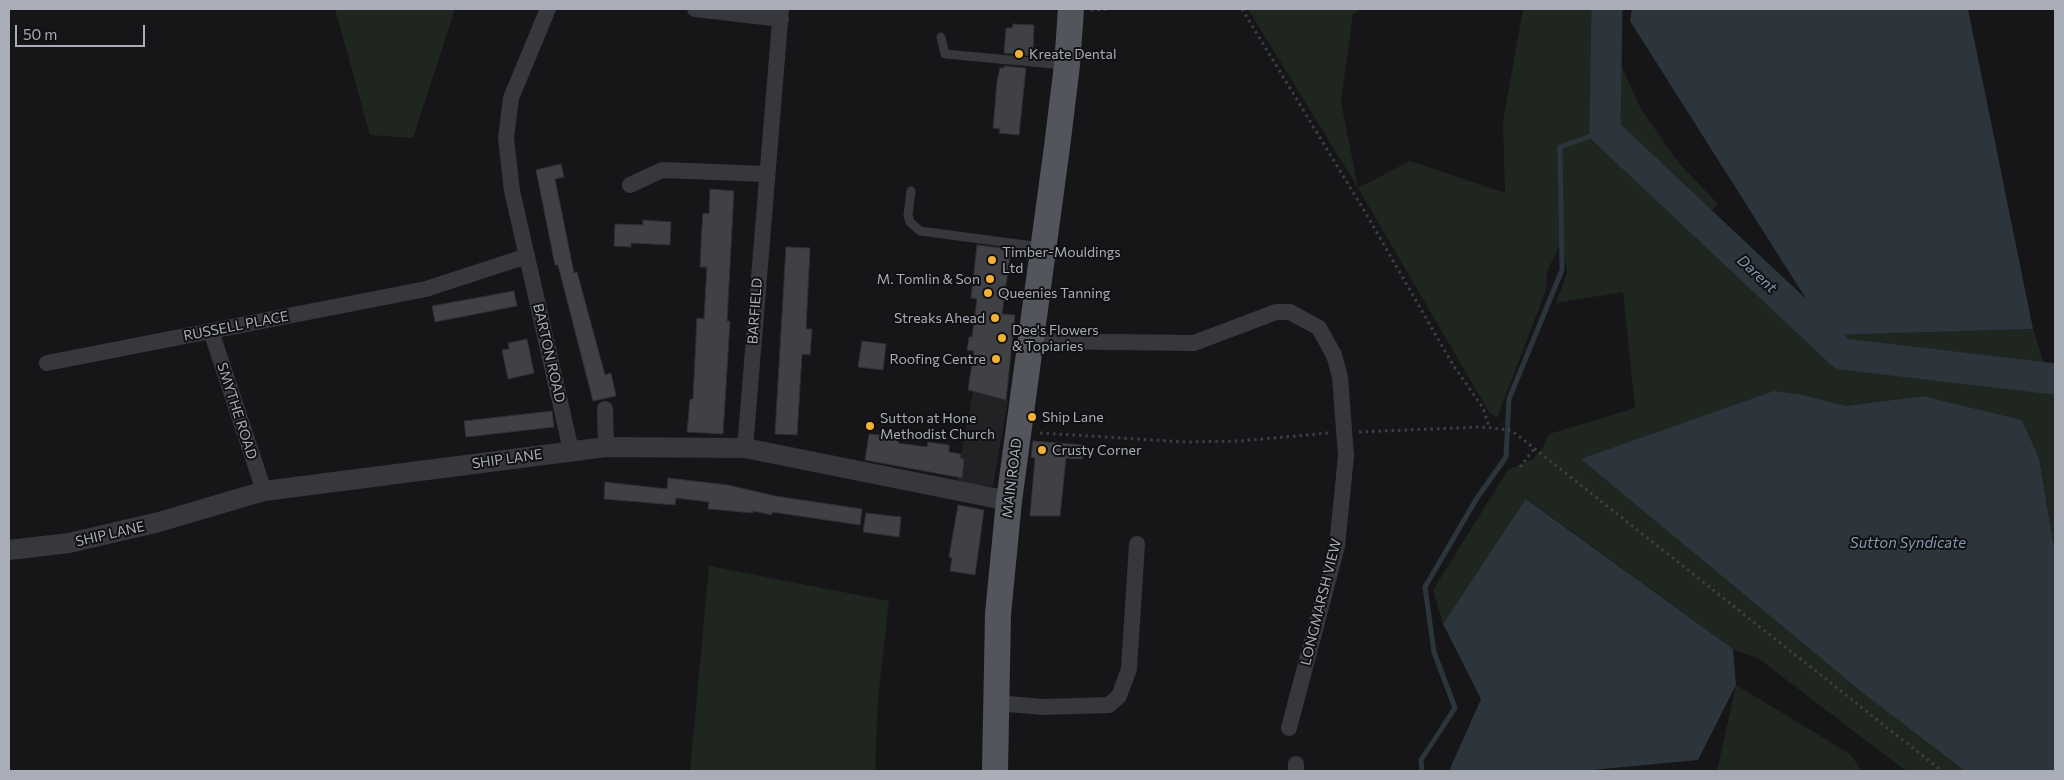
<!DOCTYPE html>
<style>
body{margin:0}
#map{position:relative;width:2064px;height:780px;overflow:hidden;background:#161618;font-family:Commissioner,sans-serif}
canvas{display:block}
.frame{position:absolute;inset:0;border:10px solid #a8adb8;pointer-events:none}
.scale{position:absolute;left:15px;top:25px;width:130px;height:22px;box-sizing:border-box;border:2px solid #a8adb8;border-top:0;padding-left:6px;font-size:15px;line-height:18px;white-space:nowrap;color:#a8adb8;-webkit-text-stroke:4px #111113;paint-order:stroke}
</style>
<div id="map">
<canvas width="2064" height="780"></canvas>
<div class="frame"></div>
<div class="scale">50 m</div>
</div>
<script>
const g = document.querySelector('canvas').getContext('2d');
g.lineJoin = 'round';
function paint(path, color) { g.fillStyle = color; g.fill(path, 'evenodd'); }
const toPath = rows => new Path2D(rows.map(r => 'M' + r).join(''));
function strokePath(path, color, width, dash) { g.strokeStyle = color; g.lineWidth = width; g.lineCap = dash ? 'butt' : 'round'; g.setLineDash(dash || []); g.stroke(path); }
function drawText(font, color, halo, rows, align = 'center') {
  g.font = font + ' Commissioner,sans-serif'; g.lineWidth = 4; g.setLineDash([]); g.textBaseline = 'middle'; g.strokeStyle = halo; g.fillStyle = color; for (const [text, x, y, turn = 0] of rows) {
    g.save(); g.translate(x, y); g.rotate((+turn || 0) * Math.PI / 180); g.textAlign = isNaN(turn) ? turn : align; if (halo) g.strokeText(text, 0, 0); g.fillText(text, 0, 0); g.restore();
  }
}
paint(toPath([
 [973,392,1008,400,993,486,956,483]
]), '#222225');
paint(toPath([
 [335,9,455,9,413,138,370,135],
 [1248,9,1361,9,1353,14,1341,102,1358,188,1410,161,1505,193,1503,122,1523,9,1612,9,1614,50,1641,109,1678,162,1718,204,1695,231,1820,354,1829,335,2033,329,2055,397,2055,553,2039,458,2022,420,1923,396,1846,406,1803,395,1868,697,1965,771,1906,771,1759,659,1733,649,1527,499,1443,624,1433,590,1508,470,1533,459,1543,447,1549,434,1635,408,1623,292,1556,303,1567,273,1562,241,1547,271,1546,290,1497,418,1489,412,1358,188],
 [709,566,889,601,878,698,875,771,690,771],
 [1736,685,1850,754,1862,771,1717,771]
]), '#1e261f');
paint(toPath([
 [1632,9,1968,9,2033,329,1829,335,1630,21],
 [1774,391,1803,395,1846,406,1923,396,2022,420,2039,458,2055,553,2055,771,1965,771,1868,697,1581,459],
 [1526,499,1733,649,1736,685,1698,760,1582,771,1449,771,1481,699,1443,624]
]), '#2c353c');
strokePath(toPath([
 [1422,771,1421,760,1455,708,1434,652,1425,587,1477,498,1506,457,1509,399,1562,270,1560,147,1605,131]
]), '#2c353c', 5);
strokePath(toPath([
 [1607,9,1605,131,1842,354,2055,379]
]), '#2c353c', 31);
const building = toPath([
 [1013,24,1034,25,1033,56,1004,53,1006,28,1012,28,1013,24],
 [1004,66,1026,68,1019,135,999,133,1000,129,993,128,997,82,1000,68,1004,68,1004,66],
 [561,164,564,177,555,179,574,273,577,272,605,375,611,373,616,396,593,401,558,265,555,265,536,170,561,164],
 [710,189,734,191,727,321,730,321,723,434,687,432,690,399,693,399,697,318,704,319,707,267,700,267,702,227,703,213,709,214,710,189],
 [643,220,671,222,670,245,631,243,631,247,614,246,615,224,643,225,643,220],
 [977,245,1011,249,1002,314,1015,315,1006,400,968,390,974,351,967,350,969,337,972,337,977,299,971,298,977,245],
 [786,247,810,248,806,329,812,329,810,355,802,354,797,435,775,434,786,247],
 [514,291,517,306,435,322,432,306,514,291],
 [527,339,534,373,508,379,502,350,509,349,508,343,527,339],
 [862,341,886,344,883,370,858,367,862,341],
 [552,411,554,427,466,437,464,421,552,411],
 [880,432,899,435,898,443,927,447,928,442,949,445,949,452,961,454,960,458,964,459,962,478,865,460,869,434,879,435,880,432],
 [1033,441,1084,445,1082,459,1066,458,1060,516,1030,516,1035,458,1031,457,1033,441],
 [668,478,728,485,775,496,862,509,860,525,772,512,772,515,753,511,753,513,708,509,709,502,676,498,675,505,604,499,605,482,667,489,668,478],
 [958,505,984,510,975,575,950,571,952,558,949,557,958,505],
 [866,513,901,517,899,537,863,532,866,513]
]);
paint(building, '#404145');
strokePath(building, '#303034', 1);
strokePath(toPath([
 [1242,9,1368,217,1453,365,1483,408,1489,427],
 [1091,10,1110,9],
 [1359,432,1481,427,1511,430,1942,771],
 [1040,433,1186,442,1240,441,1328,433],
 [1520,467,1534,449]
]), '#3d3f44', 3, [2.5, 4]);
strokePath(toPath([
 [941,37,945,54,1064,65],
 [911,191,908,215,910,222,920,231,1041,247]
]), '#37383d', 9);
strokePath(toPath([
 [548,9,511,98,506,138,512,191,571,450],
 [695,9,781,19],
 [630,185,662,170,767,174],
 [211,331,264,491],
 [1030,341,1194,343,1276,312,1290,312,1319,328,1334,355,1340,377,1346,456,1337,546,1289,728],
 [47,363,426,289,527,256],
 [605,409,606,447],
 [745,448,781,9],
 [995,703,1044,707,1109,705,1119,696,1129,669,1137,544],
 [1296,771,1296,764]
]), '#37383d', 16);
strokePath(toPath([
 [9,550,69,543,159,522,264,491,606,447,745,448,1009,501]
]), '#37383d', 20);
strokePath(toPath([
 [995,771,998,614,1009,501,1057,147,1067,65,1071,9]
]), '#53555c', 26);
for (const [x, y, r, color] of [
 [1019,54,5,"#f2b134"],
 [992,260,5,"#f2b134"],
 [990,279,5,"#f2b134"],
 [988,293,5,"#f2b134"],
 [995,318,5,"#f2b134"],
 [1002,338,5,"#f2b134"],
 [996,359,5,"#f2b134"],
 [1032,417,5,"#f2b134"],
 [870,426,5,"#f2b134"],
 [1042,450,5,"#f2b134"]
]) { const dot = new Path2D(); dot.arc(x, y, r, 0, 2 * Math.PI); g.fillStyle = color; g.fill(dot); strokePath(dot, '#111113', 2); }
drawText('14px', '#a8adb8', '#111113', [
 ["Kreate Dental",1029,54],
 ["Timber-Mouldings",1002,252],
 ["Ltd",1002,268],
 ["M. Tomlin & Son",980,279,"right"],
 ["Queenies Tanning",998,293],
 ["Streaks Ahead",985,318,"right"],
 ["Dee's Flowers",1012,330],
 ["& Topiaries",1012,346],
 ["Roofing Centre",986,359,"right"],
 ["Ship Lane",1042,417],
 ["Sutton at Hone",880,418],
 ["Methodist Church",880,434],
 ["Crusty Corner",1052,450]
], 'left');
drawText('14px', '#a8adb8', '#111113', [
 ["BARFIELD",755,311,-86],
 ["RUSSELL PLACE",236,326,-11],
 ["BARTON ROAD",549,353,77],
 ["SMYTHE ROAD",237,411,72],
 ["SHIP LANE",507,459,-8],
 ["MAIN ROAD",1012,478,-83],
 ["SHIP LANE",110,534,-13],
 ["LONGMARSH VIEW",1321,602,-76]
]);
drawText('italic 15px', '#7f9bb3', '#111113', [
 ["Darent",1757,274,43],
 ["Sutton Syndicate",1908,543]
]);
</script>
